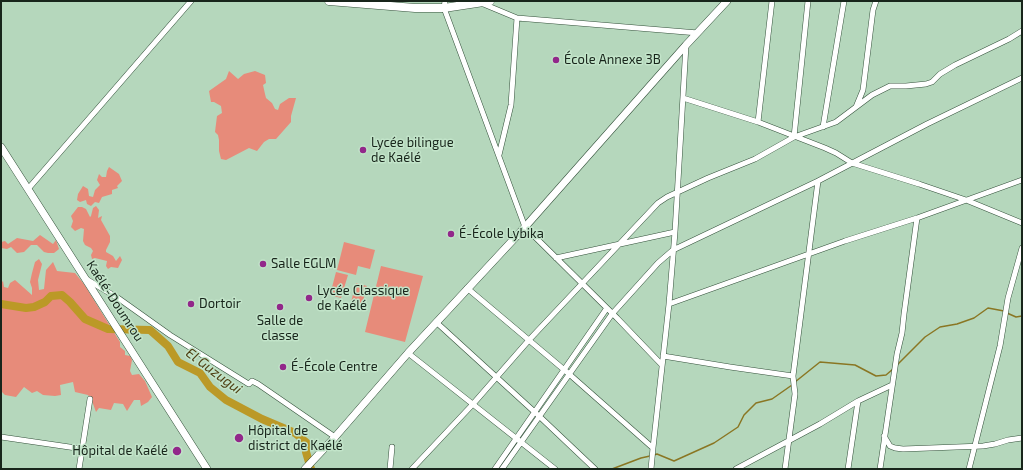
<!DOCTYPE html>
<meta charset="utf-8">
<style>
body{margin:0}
#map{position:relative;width:1023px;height:470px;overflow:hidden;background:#b5d7bc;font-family:"Exo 2",sans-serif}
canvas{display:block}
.frame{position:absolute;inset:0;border:2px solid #18251b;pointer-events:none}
</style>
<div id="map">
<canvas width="1023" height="470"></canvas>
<div class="frame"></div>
</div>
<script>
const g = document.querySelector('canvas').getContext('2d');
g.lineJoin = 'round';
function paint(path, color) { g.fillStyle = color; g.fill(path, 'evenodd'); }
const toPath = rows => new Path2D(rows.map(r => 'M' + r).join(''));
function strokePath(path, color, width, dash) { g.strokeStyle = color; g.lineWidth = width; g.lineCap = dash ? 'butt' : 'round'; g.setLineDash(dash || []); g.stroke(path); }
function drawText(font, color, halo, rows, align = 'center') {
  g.font = font + ' "Exo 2",sans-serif'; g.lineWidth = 3; g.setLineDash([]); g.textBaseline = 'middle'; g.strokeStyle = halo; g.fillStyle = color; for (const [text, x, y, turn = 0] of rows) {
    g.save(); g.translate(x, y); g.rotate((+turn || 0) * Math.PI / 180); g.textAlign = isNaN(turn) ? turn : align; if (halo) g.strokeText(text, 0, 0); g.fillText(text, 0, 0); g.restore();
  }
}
paint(toPath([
 [229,71,238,79,244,74,255,71,265,75,266,83,263,85,265,94,266,98,272,103,275,109,278,110,280,104,289,98,296,98,291,116,291,122,276,139,269,139,264,142,257,151,249,148,226,160,221,159,219,151,219,140,218,135,215,132,217,116,222,113,221,106,214,102,211,102,209,91,226,79],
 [109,167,119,174,122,181,117,186,118,188,112,190,112,194,102,197,99,203,95,202,91,206,87,204,86,200,80,202,77,200,78,194,83,186,88,189,89,196,93,197,95,190,100,185,97,180,99,174,102,177,106,177,107,171],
 [96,206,99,210,98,218,102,216,101,220,110,236,110,242,106,250,106,252,113,256,116,261,120,256,122,260,118,268,111,267,108,269,106,266,107,261,95,258,92,259,91,255,93,251,91,248,85,245,83,241,84,229,81,228,75,231,71,227,73,221,71,216,78,207,82,207,86,209,90,217,91,216,93,208],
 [40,235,53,244,56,240,59,249,54,253,48,253,44,252,37,245,31,245,24,252,17,253,11,247,7,249,1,248,1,242,5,241,8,244,17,238,33,241],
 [344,242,375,250,370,269,358,266,356,275,337,270],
 [39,259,42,264,38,280,39,290,44,289,46,270,53,262,57,271,75,273,84,284,120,342,120,347,125,351,125,355,130,356,132,360,130,371,132,375,139,374,145,381,152,397,148,402,141,406,140,400,134,400,127,411,123,404,114,403,111,410,99,408,96,412,92,401,88,395,75,392,73,382,60,385,61,395,55,396,43,395,37,391,32,393,24,387,16,397,5,395,2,392,1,283,3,281,4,287,8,288,10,283,15,280,32,295,32,288,30,282,32,273,35,262],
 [381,266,423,276,405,342,365,332],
 [336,272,348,275,341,298,330,295],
 [356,283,367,286,362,305,351,302]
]), '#e78b7a');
strokePath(toPath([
 [1007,313,1016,317,1022,316],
 [897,365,925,337,940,327,957,324,974,318,988,308,1004,311],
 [795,382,820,362,855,365,876,376,886,375,893,369],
 [654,455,657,454,674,461,714,443,738,427,744,415,756,403,772,399,792,385],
 [612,469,641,458,650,456]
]), '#8a7623', 1.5);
strokePath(toPath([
 [1,304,26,308,34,307,45,302,51,296,62,295,70,302,85,319,108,329,150,330,168,346,178,362,200,373,210,387,226,400,262,419,295,433,307,443,306,452,311,469]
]), '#bb9927', 8);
const minor = toPath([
 [445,1,444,8,525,227,617,318,662,365],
 [876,1,873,10,863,90,856,107,872,95,890,86,906,86,926,84,932,82,940,74,955,65,1009,39,1022,31],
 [481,3,517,18,698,33],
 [683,98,758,122,825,148,836,153,852,163,919,184,966,200,1022,223],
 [758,122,772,1],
 [823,127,844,1],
 [794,137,808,1],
 [499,155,511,105,517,18],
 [28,189,191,1],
 [556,258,675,232],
 [86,279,118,298,170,335,247,383,249,384,252,381,258,384,335,437],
 [467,288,568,373,653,448,651,469],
 [669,304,845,241,917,218,1022,180],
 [436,322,539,416,595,469],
 [408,353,555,469],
 [663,356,730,367,793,376],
 [884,436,890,446,895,448,903,449,983,446,995,444,1008,440,1022,438],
 [1,437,83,449],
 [653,448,669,304,675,232,686,45],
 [79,469,90,399],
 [390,469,392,447],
 [412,469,473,404,529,340,658,203,667,197,708,178,755,159,794,137,836,122,856,107],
 [495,469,607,308],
 [502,469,612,314,658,263,673,250,818,181,927,124,1022,78],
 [736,469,820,424,858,401,892,385],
 [785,469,795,394,793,376,818,181],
 [848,469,858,401],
 [880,469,897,354,902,333,904,314,917,218],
 [969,469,1000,346,1008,298,1022,248]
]);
const secondary = toPath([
 [1,147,207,469],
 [305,469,335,437,408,353,525,227,686,45,727,1]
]);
const trunk = toPath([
 [329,1,415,8,444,8,490,1]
]);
strokePath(minor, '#34513b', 6);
strokePath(secondary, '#34513b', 8);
strokePath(trunk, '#34513b', 9);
strokePath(minor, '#fff', 5);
strokePath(secondary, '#fff', 7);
strokePath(trunk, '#fff', 8);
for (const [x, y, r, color] of [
 [556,60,4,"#92278a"],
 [363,150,4,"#92278a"],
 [451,234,4,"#92278a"],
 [263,264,4,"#92278a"],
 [309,298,4,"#92278a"],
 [191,304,4,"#92278a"],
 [280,307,4,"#92278a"],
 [283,367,4,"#92278a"],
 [239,438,5,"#92278a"],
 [177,451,5,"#92278a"]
]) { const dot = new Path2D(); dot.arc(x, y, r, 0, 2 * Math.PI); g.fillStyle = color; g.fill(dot); strokePath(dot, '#c2e4c9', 1.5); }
drawText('13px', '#18251b', '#c2e4c9', [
 ["École Annexe 3B",564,60],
 ["Lycée bilingue",371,143],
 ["de Kaélé",371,158],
 ["É-École Lybika",459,234],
 ["Salle EGLM",271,264],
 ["Lycée Classique",317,291],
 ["de Kaélé",317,306],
 ["Dortoir",199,304],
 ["Salle de",280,321,"center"],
 ["classe",280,336,"center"],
 ["É-École Centre",291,367],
 ["Hôpital de",248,431],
 ["district de Kaélé",248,446],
 ["Hôpital de Kaélé",168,451,"right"]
], 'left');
drawText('13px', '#18251b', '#c2e4c9', [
 ["Kaélé-Doumrou",115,301,57]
]);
drawText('italic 14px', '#4f4115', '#c2e4c9', [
 ["El Guzugui",214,371,37]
]);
</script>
